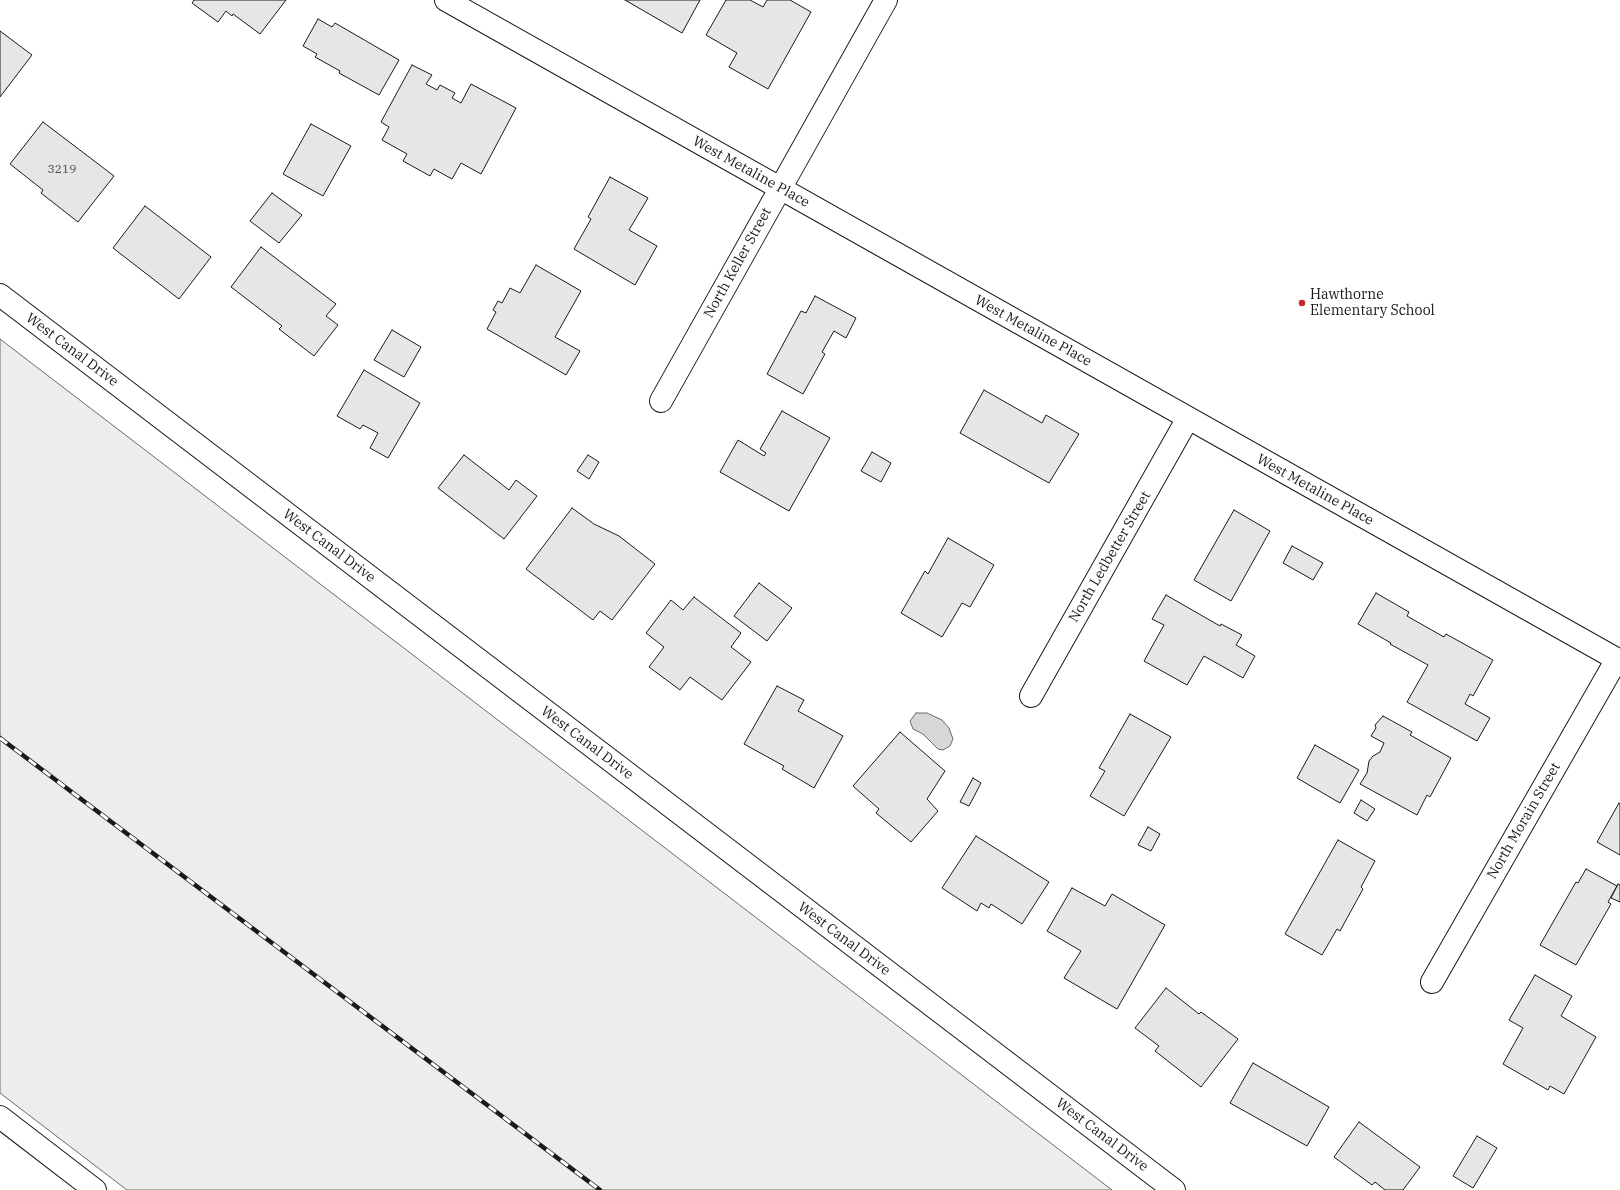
<!DOCTYPE html>
<style>
body{margin:0}
canvas{display:block;background:#fff}
</style>
<canvas width="1620" height="1190"></canvas>
<script>
const g = document.querySelector('canvas').getContext('2d');
g.lineJoin = 'round';
function paint(path, color) { g.fillStyle = color; g.fill(path, 'evenodd'); }
const toPath = rows => new Path2D(rows.map(r => 'M' + r).join(''));
function strokePath(path, color, width, dash) { g.strokeStyle = color; g.lineWidth = width; g.lineCap = dash ? 'butt' : 'round'; g.setLineDash(dash || []); g.stroke(path); }
function drawText(font, color, halo, rows, align = 'center') {
  g.font = font + ' "IBM Plex Serif",serif'; g.lineWidth = 3; g.setLineDash([]); g.textBaseline = 'middle'; g.strokeStyle = halo; g.fillStyle = color; for (const [text, x, y, turn = 0] of rows) {
    g.save(); g.translate(x, y); g.rotate((+turn || 0) * Math.PI / 180); g.textAlign = isNaN(turn) ? turn : align; if (halo) g.strokeText(text, 0, 0); g.fillText(text, 0, 0); g.restore();
  }
}
const built = toPath([
 [0,339,1112,1190,127,1190,0,1093,0,339]
]);
paint(built, '#ededed');
strokePath(built, '#6a6a6a', 1);
const water = toPath([
 [916,713,927,713,942,720,949,728,953,739,950,746,943,750,938,749,923,734,913,729,910,721,916,713]
]);
paint(water, '#d7d7d7');
strokePath(water, '#6a6a6a', 1);
const building = toPath([
 [194,0,286,0,260,34,233,14,232,16,226,11,218,22,192,3,194,0],
 [625,0,700,0,682,33,625,0],
 [726,0,750,0,763,7,767,0,790,0,811,12,768,89,729,67,737,53,706,35,726,0],
 [318,19,332,27,335,23,399,60,379,95,339,73,340,71,315,57,317,54,303,46,318,19],
 [0,31,32,55,0,97,0,31],
 [412,65,432,75,426,84,437,90,440,85,455,93,452,98,461,103,471,84,516,108,481,174,461,163,452,179,434,169,430,176,403,161,407,154,382,140,389,127,381,122,412,65],
 [43,122,114,176,78,222,41,193,43,190,10,164,43,122],
 [311,124,351,146,323,196,283,174,311,124],
 [610,177,648,198,629,230,657,246,635,285,574,249,591,219,588,217,610,177],
 [272,193,302,215,279,243,250,221,272,193],
 [145,206,211,257,179,299,113,248,145,206],
 [261,247,336,304,326,316,338,325,314,356,279,329,282,326,231,287,261,247],
 [536,265,581,291,555,337,580,351,566,375,487,329,496,312,493,310,498,301,502,303,510,288,520,293,536,265],
 [815,296,856,318,846,338,834,331,822,352,825,354,803,394,767,374,801,311,806,313,815,296],
 [392,330,421,347,404,377,374,360,392,330],
 [364,370,420,403,388,458,370,448,378,433,363,425,360,429,337,416,364,370],
 [984,390,1042,423,1046,415,1079,434,1049,483,960,433,984,390],
 [782,411,830,438,789,511,720,472,738,440,764,456,766,453,760,449,782,411],
 [872,452,891,463,881,482,861,471,872,452],
 [464,455,509,490,516,480,537,496,504,539,438,488,464,455],
 [588,455,599,462,589,479,577,471,588,455],
 [572,508,594,524,619,536,655,564,612,620,600,611,593,620,526,569,572,508],
 [1234,510,1270,531,1231,601,1194,580,1234,510],
 [948,538,994,565,970,607,962,603,942,637,901,613,925,571,928,574,948,538],
 [1292,546,1323,563,1313,580,1283,563,1292,546],
 [759,583,792,608,767,641,734,616,759,583],
 [1376,593,1409,612,1407,616,1444,637,1446,634,1493,660,1473,696,1470,694,1465,704,1490,718,1477,741,1407,702,1428,665,1390,644,1391,643,1358,624,1376,593],
 [1166,595,1220,626,1221,624,1242,635,1236,645,1255,656,1243,678,1204,656,1187,685,1144,661,1164,625,1152,619,1166,595],
 [694,597,741,633,731,647,751,662,722,700,690,677,680,690,649,667,664,647,646,633,671,600,683,610,694,597],
 [777,686,804,700,798,711,843,736,814,788,782,769,784,766,744,744,777,686],
 [1130,714,1171,737,1124,816,1090,796,1105,771,1099,768,1130,714],
 [1383,716,1412,732,1410,735,1451,758,1430,797,1427,795,1417,815,1360,784,1367,773,1369,761,1373,756,1380,752,1384,743,1371,736,1376,728,1375,725,1383,716],
 [900,732,945,771,927,799,938,811,911,842,876,813,879,809,853,786,900,732],
 [1315,745,1359,770,1340,803,1297,778,1315,745],
 [973,778,981,783,969,806,960,802,973,778],
 [1361,800,1375,809,1367,821,1354,813,1361,800],
 [1619,803,1620,804,1620,855,1597,842,1619,803],
 [1148,827,1160,834,1151,851,1138,845,1148,827],
 [976,836,1049,882,1022,924,991,904,989,908,981,903,977,911,942,888,976,836],
 [1338,840,1375,861,1361,887,1363,889,1340,931,1337,929,1322,955,1285,934,1338,840],
 [1586,869,1617,886,1608,902,1611,904,1576,965,1540,945,1576,882,1578,883,1586,869],
 [1618,884,1620,885,1620,902,1611,898,1618,884],
 [1072,888,1105,906,1112,894,1165,925,1117,1009,1064,978,1081,951,1047,931,1072,888],
 [1535,975,1572,996,1561,1016,1596,1037,1564,1094,1550,1086,1548,1090,1503,1064,1523,1028,1509,1020,1535,975],
 [1166,988,1199,1014,1201,1012,1238,1039,1201,1087,1155,1051,1159,1046,1135,1028,1166,988],
 [1253,1063,1329,1107,1307,1146,1230,1103,1253,1063],
 [1359,1122,1420,1167,1403,1190,1385,1190,1375,1182,1372,1185,1334,1157,1359,1122],
 [1477,1136,1497,1148,1473,1188,1453,1176,1477,1136]
]);
paint(building, '#e6e6e6');
strokePath(building, '#1a1a1a', 1);
const street = toPath([
 [446,0,1620,661],
 [661,401,886,0],
 [1031,696,1188,418],
 [1432,982,1617,659],
 [0,1117,95,1190]
]);
const secondary = toPath([
 [0,295,1174,1190]
]);
strokePath(street, '#1a1a1a', 24);
strokePath(secondary, '#1a1a1a', 24);
strokePath(street, '#fff', 22);
strokePath(secondary, '#fff', 22);
const rail = toPath([
 [0,738,600,1190]
]);
strokePath(rail, '#1a1a1a', 4.5);
strokePath(rail, '#fff', 3, [9]);
for (const [x, y, r, color] of [
 [1302,303,4,"#c62828"]
]) { const dot = new Path2D(); dot.arc(x, y, r, 0, 2 * Math.PI); g.fillStyle = color; g.fill(dot); strokePath(dot, '#fff', 1.5); }
drawText('12px', '#4d4d4d', null, [
 ["3219",62,170]
]);
drawText('14px', '#1a1a1a', '#fff', [
 ["West Metaline Place",751,172,29],
 ["North Keller Street",738,263,-61],
 ["West Metaline Place",1033,331,29],
 ["West Canal Drive",72,350,37],
 ["West Metaline Place",1315,490,29],
 ["West Canal Drive",329,546,37],
 ["North Ledbetter Street",1110,557,-60],
 ["West Canal Drive",587,743,37],
 ["North Morain Street",1524,821,-60],
 ["West Canal Drive",844,939,37],
 ["West Canal Drive",1102,1135,37]
]);
drawText('14px', '#1a1a1a', '#fff', [
 ["Hawthorne",1310,295],
 ["Elementary School",1310,311]
], 'left');
</script>
